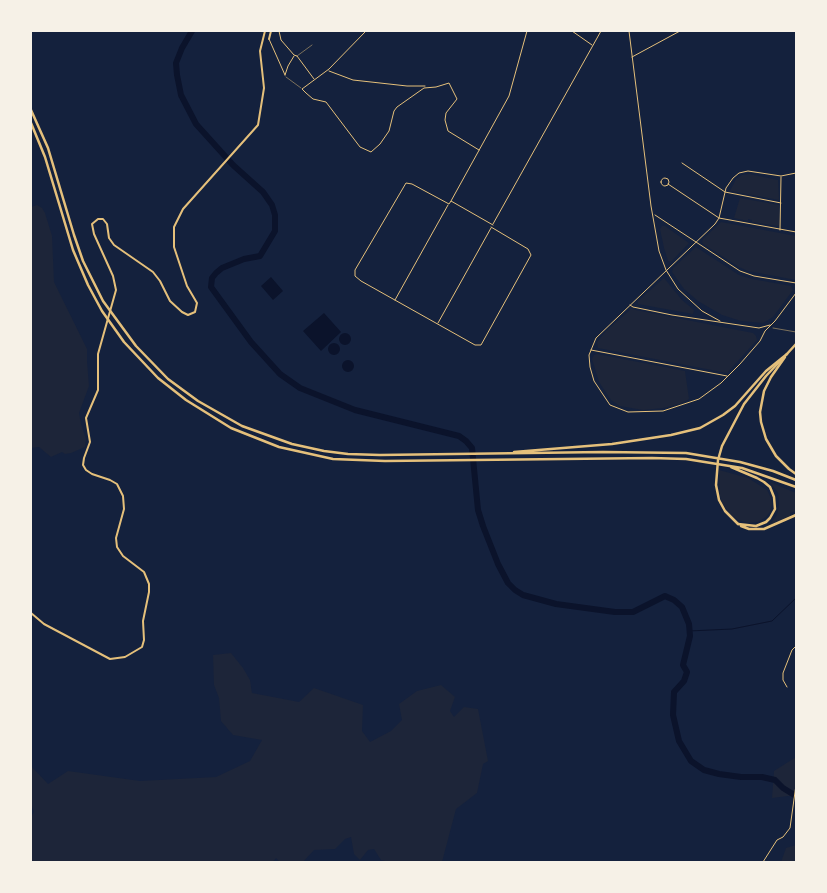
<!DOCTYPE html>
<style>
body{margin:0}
#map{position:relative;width:827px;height:893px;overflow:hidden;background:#14213d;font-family:Rubik,sans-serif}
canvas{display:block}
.frame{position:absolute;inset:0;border:32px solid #f6f1e7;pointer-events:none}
</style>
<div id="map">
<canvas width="827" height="893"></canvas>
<div class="frame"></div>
</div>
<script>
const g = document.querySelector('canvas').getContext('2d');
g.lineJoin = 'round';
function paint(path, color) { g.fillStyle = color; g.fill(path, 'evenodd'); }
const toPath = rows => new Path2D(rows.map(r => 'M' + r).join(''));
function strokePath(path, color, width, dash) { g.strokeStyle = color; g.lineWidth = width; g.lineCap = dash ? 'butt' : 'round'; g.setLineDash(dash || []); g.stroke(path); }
paint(toPath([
 [749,174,778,180,779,200,730,191,736,179,742,175],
 [740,198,779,205,779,225,777,226,752,222,752,220,748,219,748,221,734,218],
 [37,205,42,208,45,213,52,236,54,282,87,349,87,361,89,386,79,413,81,424,86,439,85,447,71,453,65,454,62,452,51,457,39,447,31,448,31,207],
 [721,222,796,236,796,280,748,271,739,267,703,244,702,242,703,239],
 [662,226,665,226,689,243,671,262,668,261,664,248,660,229],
 [696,247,739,275,752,279,791,286,793,290,773,317,763,323,741,321,722,315,698,301,684,289,672,272,673,268],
 [664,278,682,300,694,310,693,314,638,304,638,301],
 [631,309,753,333,756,336,757,340,727,373,598,348,597,342,606,331],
 [597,354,685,371,689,399,680,404,663,408,643,410,620,406,611,400,599,382,592,359,594,355],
 [719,470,748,478,767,490,771,498,772,504,770,512,766,517,758,522,749,523,738,520,729,513,722,503,720,496],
 [770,482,796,493,796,511,790,513,790,516,769,525,777,515,779,505,778,493],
 [231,653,243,668,250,680,252,693,299,702,314,688,363,705,362,731,370,742,391,731,402,720,399,704,417,691,441,685,455,697,450,711,454,717,464,707,478,709,488,761,483,764,477,793,456,809,442,862,388,862,381,860,374,849,368,850,360,860,354,854,351,837,345,839,335,849,314,850,303,862,280,862,276,858,273,862,31,862,31,817,34,812,31,804,31,766,48,784,68,771,140,781,216,777,250,761,262,740,233,735,221,721,219,698,214,685,213,655],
 [796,757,796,795,772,798,774,771],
 [796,845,796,862,781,862,786,848]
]), '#1d2539');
paint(toPath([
 [271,277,283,291,273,300,261,286],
 [324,313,341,332,321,351,303,331],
 '339 339a6 6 0 1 1 12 0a6 6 0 1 1-12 0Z',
 '328 349a6 6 0 1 1 12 0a6 6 0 1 1-12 0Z',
 '342 366a6 6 0 1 1 12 0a6 6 0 1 1-12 0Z'
]), '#0b132b');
strokePath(toPath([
 [689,631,732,629,772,621,796,598]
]), '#0b132b', 1);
strokePath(toPath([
 [192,31,182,48,176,63,177,75,181,95,196,124,233,165,263,192,272,205,275,215,275,231,260,256,244,259,222,268,216,273,212,278,211,287,251,342,280,374,300,388,355,410,459,436,466,441,472,448,478,510,483,526,498,564,508,583,515,590,523,595,556,604,615,612,633,612,665,596,674,600,682,607,689,624,690,636,683,665,687,672,684,681,674,692,673,715,679,741,691,761,704,770,719,774,741,777,762,777,775,780,783,788,796,796]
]), '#0b132b', 6);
strokePath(toPath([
 [773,328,796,332]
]), '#e5c07b', 0.5);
strokePath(toPath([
 [297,56,312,45],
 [286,77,301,88]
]), '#e5c07b', 0.5);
strokePath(toPath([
 [279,31,281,40,294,55,297,56,314,79],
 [366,31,329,69,302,89,306,93,313,99,326,102,360,147,371,152,380,144,389,131,394,111,397,107,424,88,436,87,449,83,457,99,446,113,445,120,448,131,479,150],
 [572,31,592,45],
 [629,31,651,206,659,251,666,270,678,289,702,311,720,321],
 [269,39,285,75],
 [632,57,680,31],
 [329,71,353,80,407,86,425,86],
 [285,75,288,66,294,56],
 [682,163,725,192,781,203],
 [796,173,781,176,748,171,739,173,733,178,726,188,719,218,715,224,596,338,589,355,590,367,594,381,610,405,628,412,663,411,699,399,721,383,740,364,760,341,765,331,775,321,796,293],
 '661 182a4 4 0 1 1 8 0a4 4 0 1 1-8 0Z',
 [668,184,719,218,796,232],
 [451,201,509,96,527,31],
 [655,215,740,271,754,276,796,283],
 [493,224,601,31],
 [491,227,528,249,531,255,481,345,475,345,361,281,355,276,355,270,406,183,412,184,449,204,451,201,493,225],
 [780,230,781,177],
 [395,300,448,205],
 [630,305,633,307,672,315,759,328,770,325],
 [438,323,491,228],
 [591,350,727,376],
 [787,687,783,680,783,673,792,650,796,646],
 [763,862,777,840,783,837,790,828,796,785]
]), '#e5c07b', 1);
strokePath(toPath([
 [269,39,271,31],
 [31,613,44,624,110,659,125,657,142,647,144,640,143,621,149,592,149,584,144,572,123,556,117,547,116,538,124,509,123,496,117,484,110,480,92,474,86,470,83,465,84,458,90,442,86,418,98,390,98,354,116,290,113,276,94,234,92,224,98,219,103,219,107,224,109,238,114,245,153,272,160,281,170,301,182,312,188,315,195,312,197,303,187,286,174,247,174,227,183,209,258,125,264,88,260,51,265,31]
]), '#e5c07b', 2);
strokePath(toPath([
 [786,355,796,344],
 [738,524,725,511,719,500,716,485,718,460,722,446,744,404,766,376,782,359]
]), '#e5c07b', 2.5);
strokePath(toPath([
 [31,110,48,148,74,235,83,261,103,301,136,346,168,379,198,401,242,426,292,444,324,451,348,454,380,455,603,452,686,453,740,462,773,471,796,480],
 [31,123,45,157,73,250,88,285,102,311,124,342,158,378,186,400,231,428,279,447,333,459,385,461,652,458,686,459,742,468,796,487],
 [785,357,771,377,764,391,760,412,761,422,766,439,776,456,789,469,796,474],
 [514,452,612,444,671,435,700,428,723,415,735,406,766,371,787,354],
 [731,467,757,478,764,482,770,487,774,497,775,509,770,518,766,522,756,526,738,524],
 [741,526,749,529,764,529,796,515]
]), '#e5c07b', 2.5);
</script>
